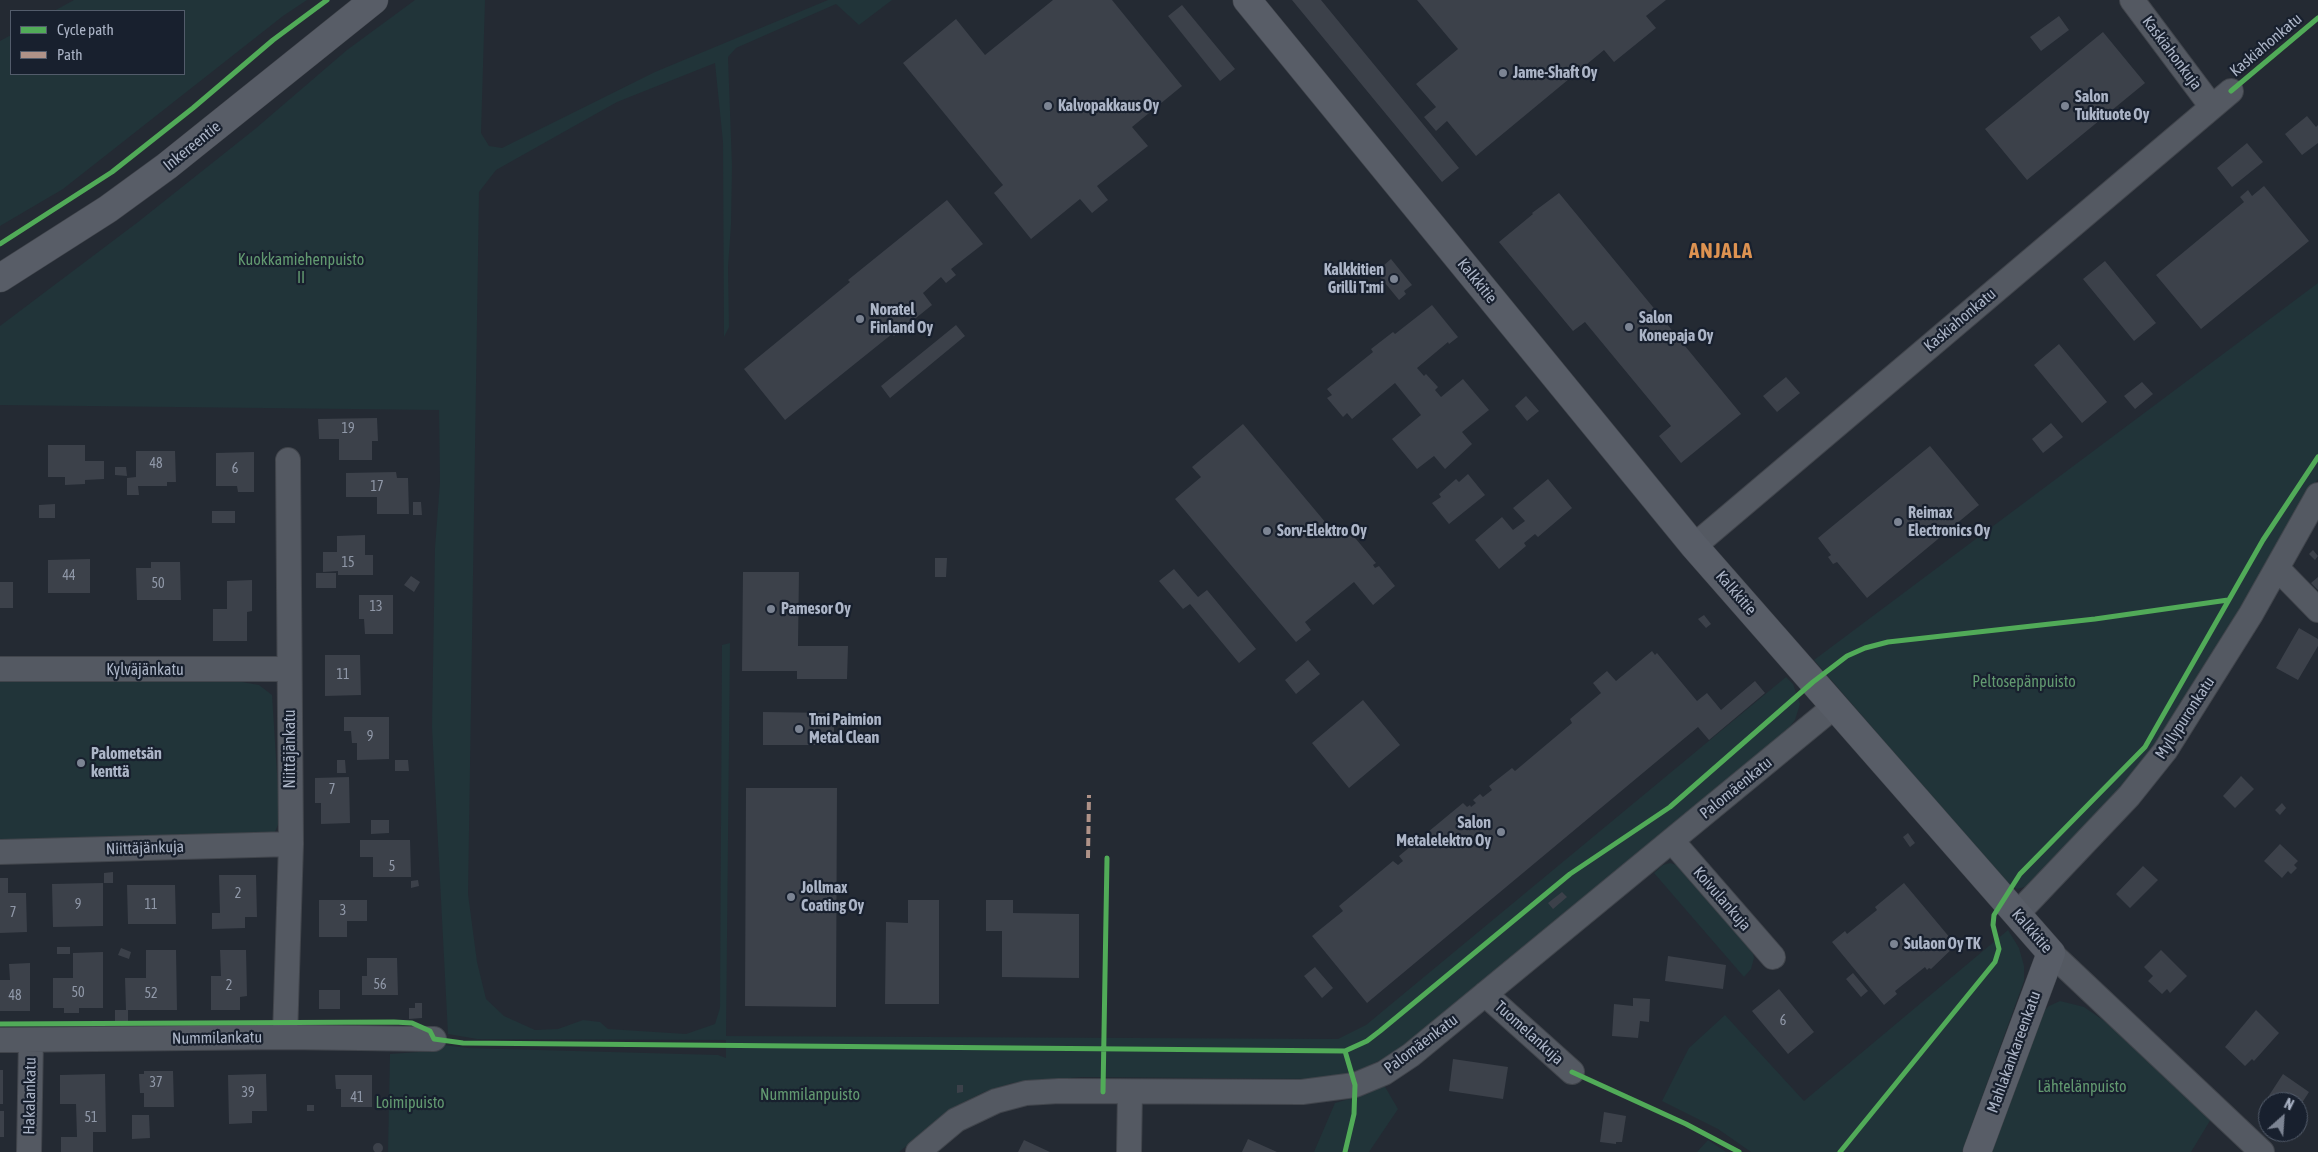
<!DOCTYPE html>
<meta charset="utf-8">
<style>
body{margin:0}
#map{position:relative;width:2318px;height:1152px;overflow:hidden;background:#242a33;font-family:"Asap Condensed",sans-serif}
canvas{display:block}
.legend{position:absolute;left:10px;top:10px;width:175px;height:65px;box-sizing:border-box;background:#18202e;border:1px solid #535c6b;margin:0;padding:6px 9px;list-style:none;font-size:15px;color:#acb5c7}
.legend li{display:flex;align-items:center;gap:10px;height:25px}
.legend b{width:25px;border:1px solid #535c6b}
.north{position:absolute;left:2258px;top:1092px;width:50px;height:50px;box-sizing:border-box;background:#18202e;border:1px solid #535c6b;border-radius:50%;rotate:26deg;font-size:14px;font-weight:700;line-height:20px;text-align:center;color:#acb5c7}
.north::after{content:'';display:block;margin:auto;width:18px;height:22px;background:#7c8493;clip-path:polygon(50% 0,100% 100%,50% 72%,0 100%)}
</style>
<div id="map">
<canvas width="2318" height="1152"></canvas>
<ul class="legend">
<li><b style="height:6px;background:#51ab58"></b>Cycle path</li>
<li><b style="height:6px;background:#af9288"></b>Path</li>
</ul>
<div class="north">N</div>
</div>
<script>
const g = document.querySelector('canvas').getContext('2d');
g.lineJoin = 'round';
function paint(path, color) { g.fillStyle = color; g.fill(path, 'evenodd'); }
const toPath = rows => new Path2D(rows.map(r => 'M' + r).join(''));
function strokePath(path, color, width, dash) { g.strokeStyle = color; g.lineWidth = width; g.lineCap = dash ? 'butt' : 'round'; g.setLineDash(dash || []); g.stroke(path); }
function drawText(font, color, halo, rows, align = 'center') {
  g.font = font + ' "Asap Condensed",sans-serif'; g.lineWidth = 4.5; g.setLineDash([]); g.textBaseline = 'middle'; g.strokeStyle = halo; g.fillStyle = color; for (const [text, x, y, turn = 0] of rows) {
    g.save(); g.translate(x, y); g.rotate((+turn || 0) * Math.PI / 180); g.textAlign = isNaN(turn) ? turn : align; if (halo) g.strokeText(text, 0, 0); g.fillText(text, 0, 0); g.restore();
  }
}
paint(toPath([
 [74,0,307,0,283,16,63,189,0,226,0,41,11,35,11,74,184,74,184,11,54,11],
 [415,0,485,0,481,133,489,146,502,148,655,72,828,0,892,0,859,25,836,4,736,48,728,57,732,166,731,225,728,267,729,327,724,337,723,142,715,63,617,102,496,170,479,192,468,894,477,962,486,999,504,1016,535,1030,558,1029,583,1020,600,1022,608,1029,686,1034,715,1024,720,1008,722,645,730,643,726,1036,1338,1039,1366,1025,1786,677,1793,684,1800,704,1795,720,1788,729,1410,1041,1391,1055,1349,1075,1324,1079,1082,1077,1012,1083,984,1092,956,1106,899,1152,388,1152,390,1054,432,1051,436,1044,468,1048,718,1055,726,1058,726,1040,477,1039,448,1034,432,727,435,548,440,482,439,410,0,405,0,326,138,222,255,129,347,50],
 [2318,283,2318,479,2293,517,2247,600,2179,715,2107,806,2028,886,2017,889,2004,880,1814,660],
 [0,681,242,682,259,685,272,695,280,820,275,832,265,836,0,842],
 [1670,863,1680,866,1751,945,1754,958,1751,969,1744,977,1654,873,1663,865],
 [2008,930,2019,948,2024,966,2024,981,1962,1152,1751,1152,1718,1129,1662,1101,1689,1048,1725,1015,1804,1101],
 [2060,1001,2084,1007,2113,1027,2211,1119,2191,1152,1989,1152,2041,1014,2049,1006],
 [1384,1085,1398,1109,1369,1152,1314,1152,1335,1103,1367,1094],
 [1708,1140,1726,1152,1697,1152]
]), '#213439');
paint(toPath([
 [1053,0,1112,0,1182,86,1132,127,1148,146,1097,186,1108,200,1092,213,1080,199,1031,239,994,193,1003,185,903,63,956,19,985,55],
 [1292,0,1321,0,1459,168,1442,182],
 [1417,0,1666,0,1646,16,1656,28,1614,62,1604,50,1476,156,1447,121,1436,131,1424,117,1436,107,1416,84,1458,49],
 [1182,5,1235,69,1220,81,1168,16],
 [2059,16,2069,30,2041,51,2030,37],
 [2103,32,2145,83,2027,180,1985,129],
 [2307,116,2316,127,2318,125,2318,143,2302,155,2285,134],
 [2247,143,2263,162,2232,187,2217,168],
 [2264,186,2309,241,2201,329,2156,275,2244,202,2240,197,2248,190,2252,196],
 [1559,193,1741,414,1681,463,1659,436,1671,426,1585,322,1573,331,1499,242,1533,214,1532,213],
 [947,200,983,244,951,269,956,275,946,283,941,277,923,293,932,305,894,336,892,334,785,420,744,369,850,282,848,280],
 [1391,259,1412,285,1404,291,1406,294,1399,300,1376,272],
 [2105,261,2156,323,2134,341,2083,279],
 [1432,305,1458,337,1449,344,1448,342,1417,368,1424,376,1426,374,1438,387,1435,390,1441,397,1463,379,1489,410,1462,432,1472,444,1445,469,1434,456,1417,469,1392,439,1421,415,1395,383,1352,419,1347,413,1343,417,1327,398,1332,395,1327,389,1373,352,1371,349,1393,332,1395,334],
 [956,325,965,336,890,398,881,386],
 [2059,344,2107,402,2082,423,2034,365],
 [1786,377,1800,393,1777,412,1763,396],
 [2142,382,2153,394,2135,409,2124,396],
 [1526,396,1539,411,1527,421,1515,406],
 [377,418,378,441,372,441,372,460,339,460,339,439,319,439,318,419],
 [2051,423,2063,437,2043,453,2032,439],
 [1243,424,1336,535,1346,527,1376,563,1373,565,1375,568,1379,566,1395,586,1373,605,1354,582,1305,622,1311,630,1296,642,1175,499,1201,477,1192,467],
 [48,445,85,445,85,461,104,461,104,479,85,480,85,484,65,485,65,477,48,477],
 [1930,446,1979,505,1867,598,1837,562,1833,564,1828,557,1831,555,1818,538],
 [136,451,175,451,176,482,167,482,167,486,138,486,139,495,127,495,127,478,136,477],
 [254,452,254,492,238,492,237,486,216,486,216,453],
 [115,467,126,467,127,476,115,475],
 [396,472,397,478,408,478,409,514,377,514,377,497,346,497,346,473],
 [1468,474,1485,495,1449,524,1432,503,1441,497,1439,494,1456,479,1459,482],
 [1548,479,1572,508,1538,537,1535,534,1524,543,1526,546,1499,569,1475,540,1502,517,1513,530,1525,521,1513,508],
 [413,502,421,502,422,515,413,515],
 [55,504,55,518,39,518,39,505],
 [212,511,235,511,235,523,212,523],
 [365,535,365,555,373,555,373,575,338,575,338,571,323,572,323,552,337,552,337,536],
 [2313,550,2318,556,2315,560,2309,554],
 [935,558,947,558,946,577,935,577],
 [90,559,90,593,48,593,48,560],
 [151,562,180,562,181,600,137,600,136,568,151,568],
 [1174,569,1198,597,1207,590,1256,649,1239,663,1190,604,1183,609,1159,581],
 [743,572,799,572,798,646,848,646,847,679,797,679,797,671,742,671],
 [316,573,336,573,336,588,316,588],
 [411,576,420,582,414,592,404,585],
 [2318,577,2318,590,2311,583],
 [252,580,252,611,247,612,247,641,213,641,213,609,227,609,227,581],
 [0,582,13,582,13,608,0,608],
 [359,595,393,595,393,634,365,634,364,619,359,619],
 [1704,615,1711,624,1706,628,1698,619],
 [2299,628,2318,639,2318,646,2298,680,2276,668],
 [1652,651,1655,655,1657,653,1697,701,1707,693,1721,710,1755,681,1765,693,1709,740,1698,727,1367,1003,1312,936,1343,911,1339,906,1393,861,1398,865,1403,861,1399,856,1463,803,1467,807,1470,805,1471,807,1476,803,1473,800,1480,794,1483,797,1492,790,1489,786,1512,768,1515,771,1572,723,1570,719,1601,693,1593,683,1607,671,1616,681],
 [325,655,360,655,361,695,325,696],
 [1308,660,1320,674,1296,694,1285,680],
 [1363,700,1400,745,1349,788,1312,743],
 [763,712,834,713,834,745,763,745],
 [344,717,389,717,389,759,357,760,357,743,352,743,351,731,344,731],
 [337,760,345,760,346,773,337,773],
 [395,760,408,760,409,771,395,771],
 [2241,776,2254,789,2235,808,2223,796],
 [349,777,350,823,321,824,321,803,315,803,315,778],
 [746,788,837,788,836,1007,745,1006],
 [2282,803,2286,808,2280,815,2275,810],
 [371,820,389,820,389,833,371,834],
 [1908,833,1915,843,1910,847,1903,837],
 [360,840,410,840,411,877,373,877,373,857,360,857],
 [2280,844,2298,861,2294,865,2297,868,2291,874,2288,871,2282,878,2264,861],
 [2143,866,2158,880,2130,908,2116,894],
 [113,872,113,883,104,883,104,873],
 [219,875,256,875,257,917,245,917,245,928,212,929,212,913,220,913],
 [0,878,8,878,8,893,26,893,27,932,0,933],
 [418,880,419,886,411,888,411,881],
 [103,883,103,926,53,927,52,884],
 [1904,883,1956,945,1931,969,1929,968,1927,970,1925,967,1895,991,1897,994,1884,1005,1832,942,1845,931,1847,934,1877,910,1875,907],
 [127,885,175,885,176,924,128,924],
 [1562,892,1567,897,1553,909,1548,903],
 [319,900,367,900,367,921,347,921,347,937,319,937],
 [908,900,939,900,939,1004,885,1004,886,922,908,923],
 [986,900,1013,900,1013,913,1079,914,1079,978,1002,977,1002,931,986,931],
 [57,947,70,947,70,954,57,954],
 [121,948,131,952,129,959,118,955],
 [146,950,176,950,177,1010,128,1010,128,1021,115,1021,115,1010,126,1010,125,978,146,978],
 [220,950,246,950,247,996,240,997,240,1010,211,1010,211,976,221,976],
 [2161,950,2187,976,2170,993,2167,989,2162,994,2148,981,2153,976,2144,967],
 [103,952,103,1008,79,1008,79,1013,64,1013,64,1008,53,1008,53,978,73,978,73,953],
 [1668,956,1726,965,1723,989,1665,981],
 [367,958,397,958,398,995,362,995,362,976,367,976],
 [30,963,30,1011,0,1011,0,980,10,980,9,964],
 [1315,967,1333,988,1322,998,1304,976],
 [1853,973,1868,991,1861,997,1846,979],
 [1779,989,1814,1032,1788,1054,1752,1011],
 [319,990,340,990,340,1009,319,1009],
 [1633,998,1650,999,1649,1022,1640,1021,1638,1038,1612,1036,1614,1004,1633,1006],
 [415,1003,422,1003,422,1018,409,1019,409,1008,415,1008],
 [2256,1010,2279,1033,2254,1061,2252,1059,2245,1066,2225,1047],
 [1453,1059,1508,1067,1503,1099,1449,1091],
 [0,1070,3,1070,3,1104,0,1104],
 [144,1071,173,1071,174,1107,144,1107,144,1093,140,1093,139,1074,144,1074],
 [105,1074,106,1132,93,1132,93,1152,61,1152,61,1137,77,1137,76,1104,60,1104,60,1075],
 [266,1074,267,1111,252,1111,252,1123,229,1124,228,1075],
 [2283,1074,2309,1092,2298,1109,2298,1102,2276,1102,2268,1097],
 [335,1075,372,1075,372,1107,341,1107,341,1089,336,1089],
 [957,1085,963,1085,963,1092,957,1093],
 [307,1105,314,1105,314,1111,307,1111],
 [0,1111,4,1111,4,1137,0,1137],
 [1604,1112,1626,1116,1622,1142,1616,1142,1616,1144,1600,1142],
 [132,1115,149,1115,150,1138,132,1139],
 [1248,1139,1277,1152,1242,1152],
 [1024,1140,1050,1152,1018,1152],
 '373 1148a5 5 0 1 1 10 0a5 5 0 1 1-10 0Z'
]), '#3c414a');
const street = toPath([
 [2132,0,2212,107],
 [1694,546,2231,91],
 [2277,568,2318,610],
 [0,669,289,669],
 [1672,841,1773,957],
 [0,852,291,844],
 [2017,914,2129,796,2165,751,2251,614,2318,495],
 [2051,953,2262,1152],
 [1485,994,1572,1072],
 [285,1037,291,844,288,460],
 [0,1040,285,1037,434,1039],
 [29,1152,31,1040],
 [918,1152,956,1120,996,1101,1026,1093,1059,1091,1302,1092,1355,1085,1384,1073,1411,1055,1835,706],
 [1129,1152,1130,1092]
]);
const secondary = toPath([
 [1247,0,1694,546,2051,953,1977,1152],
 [0,278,108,209,167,166,374,0]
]);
strokePath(street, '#41454c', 26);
strokePath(secondary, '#41454c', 29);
strokePath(street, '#545962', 24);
strokePath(secondary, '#585d67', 28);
strokePath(toPath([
 [1088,858,1089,795]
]), '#af9288', 4, [8, 4]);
strokePath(toPath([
 [2231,91,2318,18],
 [0,244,112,172,193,108,273,40,327,0],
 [0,1024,394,1022,412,1023,430,1031,434,1039,463,1043,1345,1051,1367,1041,1380,1031,1570,874,1670,807,1813,682,1847,656,1865,648,1888,642,2095,619,2228,600],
 [1572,1072,1686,1124,1739,1152],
 [1103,1092,1107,858],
 [1345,1152,1354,1114,1355,1085,1345,1051],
 [1840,1152,1995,962,1999,949,1993,925,1994,915,2020,874,2145,747,2263,540,2318,457]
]), '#51ab58', 5);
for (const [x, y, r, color] of [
 [1503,73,5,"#7c8493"],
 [1048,106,5,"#7c8493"],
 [2065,106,5,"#7c8493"],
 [1394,279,5,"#7c8493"],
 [860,319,5,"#7c8493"],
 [1629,327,5,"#7c8493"],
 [1898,522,5,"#7c8493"],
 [1267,531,5,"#7c8493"],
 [771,609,5,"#7c8493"],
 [799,729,5,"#7c8493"],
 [81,763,5,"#7c8493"],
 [1501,832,5,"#7c8493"],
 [791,897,5,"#7c8493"],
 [1894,944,5,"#7c8493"]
]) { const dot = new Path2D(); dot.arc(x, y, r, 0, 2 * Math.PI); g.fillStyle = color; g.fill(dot); strokePath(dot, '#18202e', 2); }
drawText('14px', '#9098a8', null, [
 ["19",348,429],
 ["48",156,464],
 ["6",235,469],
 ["17",377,487],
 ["15",348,563],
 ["44",69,576],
 ["50",158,584],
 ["13",376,607],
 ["11",343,675],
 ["9",370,737],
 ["7",332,790],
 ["5",392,867],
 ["2",238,894],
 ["9",78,905],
 ["11",151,905],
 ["3",343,911],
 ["7",13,913],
 ["56",380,985],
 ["2",229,986],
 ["50",78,993],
 ["52",151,994],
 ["48",15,996],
 ["6",1783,1021],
 ["37",156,1083],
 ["39",248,1093],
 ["41",357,1098],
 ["51",91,1118]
]);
drawText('16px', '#acb5c7', '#18202e', [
 ["Kaskiahonkatu",2266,45,-40],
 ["Kaskiahonkuja",2172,53,53],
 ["Inkereentie",192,146,-39],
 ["Kalkkitie",1477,281,51],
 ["Kaskiahonkatu",1960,320,-40],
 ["Kalkkitie",1736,593,49],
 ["Kylväjänkatu",145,670],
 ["Myllypuronkatu",2185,718,-57],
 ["Niittäjänkatu",290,749,-90],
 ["Palomäenkatu",1736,788,-39],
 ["Niittäjänkuja",145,848,-2],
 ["Koivulankuja",1722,899,49],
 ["Kalkkitie",2032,931,49],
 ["Tuomelankuja",1529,1033,42],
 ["Nummilankatu",217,1038,-1],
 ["Palomäenkatu",1421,1044,-37],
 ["Mahlakankareenkatu",2014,1052,-70],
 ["Hakalankatu",30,1096,-89]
]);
drawText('bold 16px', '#acb5c7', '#18202e', [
 ["Jame-Shaft Oy",1513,73],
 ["Salon",2075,97],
 ["Tukituote Oy",2075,115],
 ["Kalvopakkaus Oy",1058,106],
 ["Kalkkitien",1384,270,"right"],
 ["Grilli T:mi",1384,288,"right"],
 ["Noratel",870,310],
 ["Finland Oy",870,328],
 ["Salon",1639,318],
 ["Konepaja Oy",1639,336],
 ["Reimax",1908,513],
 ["Electronics Oy",1908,531],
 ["Sorv-Elektro Oy",1277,531],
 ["Pamesor Oy",781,609],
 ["Tmi Paimion",809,720],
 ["Metal Clean",809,738],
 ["Palometsän",91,754],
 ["kenttä",91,772],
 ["Salon",1491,823,"right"],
 ["Metalelektro Oy",1491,841,"right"],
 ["Jollmax",801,888],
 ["Coating Oy",801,906],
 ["Sulaon Oy TK",1904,944]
], 'left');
drawText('16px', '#629970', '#18202e', [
 ["Kuokkamiehenpuisto",301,260],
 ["II",301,278],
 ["Peltosepänpuisto",2024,682],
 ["Lähtelänpuisto",2082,1087],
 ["Nummilanpuisto",810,1095],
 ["Loimipuisto",410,1103]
]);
g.letterSpacing = '1px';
drawText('bold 21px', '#dd9251', '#18202e', [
 ["ANJALA",1721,251]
]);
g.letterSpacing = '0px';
</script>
